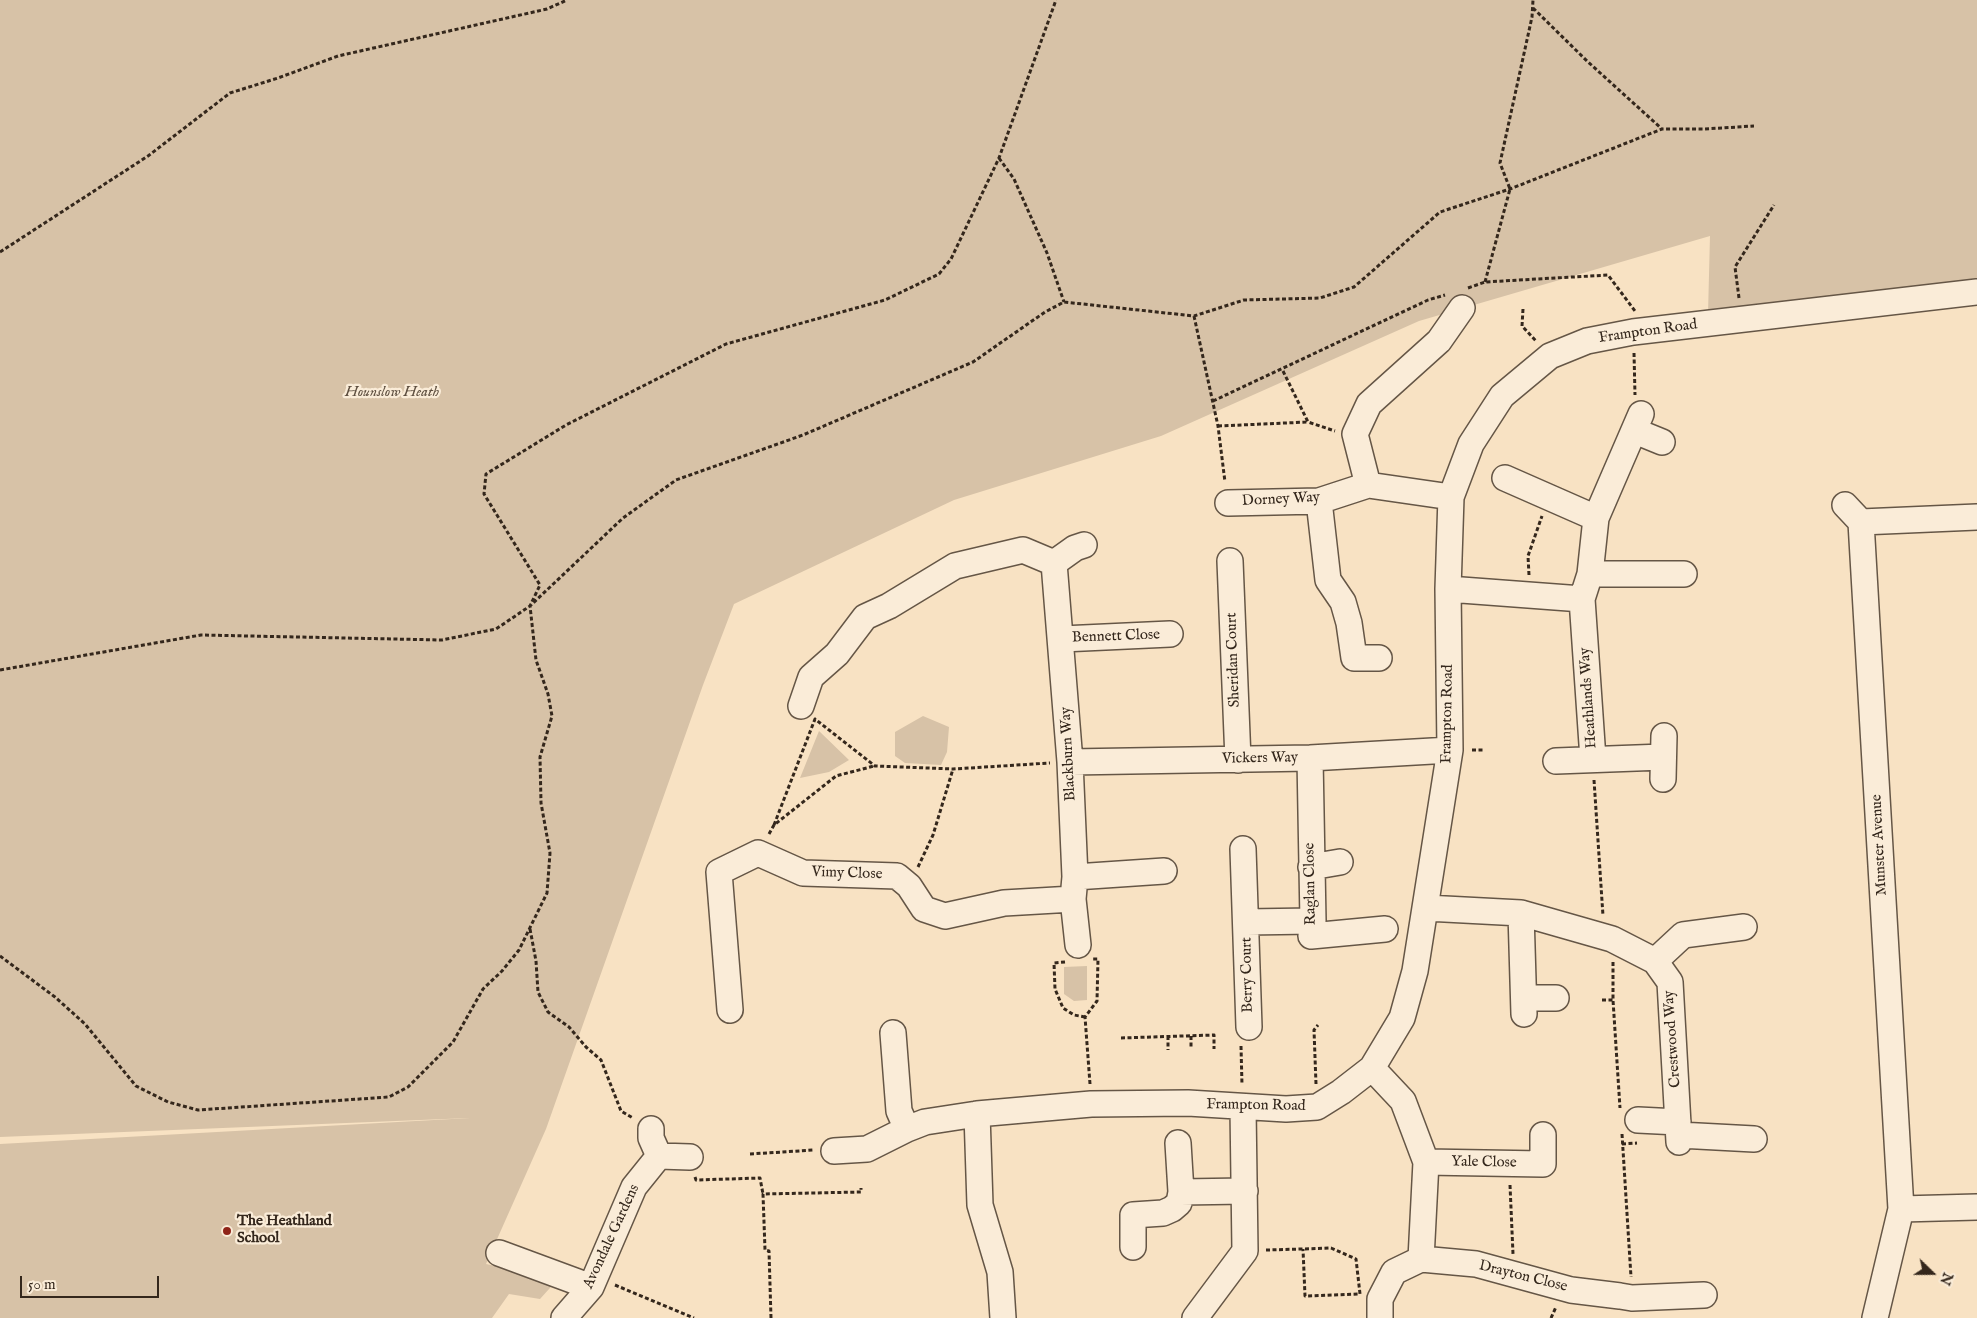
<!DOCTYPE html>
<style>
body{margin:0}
#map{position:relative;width:1977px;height:1318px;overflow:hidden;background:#f8e2c3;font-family:"IM FELL English",serif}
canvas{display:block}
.north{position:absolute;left:1907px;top:1248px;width:50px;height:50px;-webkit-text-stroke:4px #faecd8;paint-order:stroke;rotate:112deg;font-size:14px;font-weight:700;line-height:20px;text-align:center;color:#34271c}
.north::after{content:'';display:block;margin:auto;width:18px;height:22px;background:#34271c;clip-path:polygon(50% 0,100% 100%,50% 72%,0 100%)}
.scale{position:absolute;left:20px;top:1276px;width:139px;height:22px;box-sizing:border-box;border:2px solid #34271c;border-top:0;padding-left:6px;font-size:15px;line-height:18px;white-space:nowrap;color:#34271c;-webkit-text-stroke:4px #faecd8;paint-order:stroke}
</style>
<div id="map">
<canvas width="1977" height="1318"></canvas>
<div class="north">N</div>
<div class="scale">50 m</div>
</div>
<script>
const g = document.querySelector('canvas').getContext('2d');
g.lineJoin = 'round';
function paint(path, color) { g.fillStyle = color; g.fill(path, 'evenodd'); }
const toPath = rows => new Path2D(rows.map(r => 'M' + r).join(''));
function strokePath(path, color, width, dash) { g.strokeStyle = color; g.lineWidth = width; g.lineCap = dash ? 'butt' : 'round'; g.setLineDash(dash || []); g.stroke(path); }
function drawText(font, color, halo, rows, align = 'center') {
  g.font = font + ' "IM FELL English",serif'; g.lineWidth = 4.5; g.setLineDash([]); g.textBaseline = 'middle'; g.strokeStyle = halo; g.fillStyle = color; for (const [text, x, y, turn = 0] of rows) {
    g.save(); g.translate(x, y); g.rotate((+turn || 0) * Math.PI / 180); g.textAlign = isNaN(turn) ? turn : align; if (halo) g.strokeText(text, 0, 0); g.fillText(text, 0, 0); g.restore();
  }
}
paint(toPath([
 [0,0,1977,0,1977,281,1708,314,1710,236,1419,321,1161,436,954,500,734,604,703,685,546,1129,486,1264,558,1279,540,1299,509,1294,492,1318,0,1318,0,1144,470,1118,0,1137],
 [923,716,949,727,947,752,941,765,905,763,895,756,895,732],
 [819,731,849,760,829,772,800,778],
 [1087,966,1087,1000,1074,1001,1064,994,1064,967]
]), '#d7c2a7');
const minor = toPath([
 [1635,431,1662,442],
 [1505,478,1596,518],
 [1368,485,1355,434,1369,404,1439,341,1462,308],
 [1319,501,1328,580,1343,602,1349,623,1354,658,1379,658],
 [1228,503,1319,501,1368,485,1451,497],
 [1845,505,1861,522],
 [1977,517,1861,522,1901,1209,1977,1207],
 [1230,561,1238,760],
 [1590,574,1684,574],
 [1448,589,1582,599,1590,574,1596,518,1641,414],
 [1582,599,1593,759],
 [1062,639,1170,634],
 [801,706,811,677,837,654,865,617,889,606,955,566,1023,550,1054,563],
 [1310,758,1313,921,1311,936,1385,929],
 [1556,761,1663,757],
 [1070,762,1310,758,1450,750],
 [1663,779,1664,736],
 [1243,849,1249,1027],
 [1311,867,1340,862],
 [1075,877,1164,871],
 [1426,908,1521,913,1612,939,1655,961,1670,982,1679,1142],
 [1521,913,1524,1014],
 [1246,922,1313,921],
 [1078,945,1073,899,1075,877,1070,762,1054,563,1075,548,1084,545],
 [1655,961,1683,935,1744,927],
 [1524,998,1556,998],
 [730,1010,719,872,758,853,803,873,897,876,909,886,924,909,945,916,1004,903,1073,899],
 [893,1033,899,1111,907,1129],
 [1372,1068,1403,1101,1426,1162,1421,1259],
 [977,1114,980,1205,1000,1272,1003,1318],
 [1638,1120,1678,1122],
 [651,1129,651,1138,659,1156],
 [1679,1135,1754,1139],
 [834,1151,867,1149,907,1129,925,1122,977,1114,1091,1104,1188,1103,1286,1109,1317,1107,1341,1092,1372,1068,1402,1018,1415,971,1450,750,1448,589,1451,497,1471,444,1502,396,1550,356,1587,341,1633,332,1977,292],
 [1426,1162,1543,1164,1543,1135],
 [1181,1192,1245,1191],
 [1133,1247,1133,1215,1163,1213,1172,1209,1179,1203,1181,1192,1178,1143],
 [499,1253,591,1287],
 [564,1318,591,1287,634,1187,659,1156,690,1157],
 [1195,1318,1245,1251,1243,1108],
 [1380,1318,1380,1299,1394,1272,1421,1259,1476,1264,1571,1290,1620,1296,1632,1298,1704,1295],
 [1875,1318,1901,1209]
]);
strokePath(minor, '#655646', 28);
strokePath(toPath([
 [1533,8,1587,61,1662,129],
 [999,158,1014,179,1047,253,1064,302],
 [0,252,148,156,230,93,278,78,338,56,547,9,567,0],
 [1485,282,1510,189,1500,163,1532,17,1533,0],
 [1468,288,1485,282,1608,275,1635,311],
 [1739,298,1735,267,1774,205],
 [1523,309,1522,326,1536,341],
 [1194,316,1218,426,1225,482],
 [1634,353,1635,395],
 [1283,371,1308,422,1335,431],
 [1213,401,1428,300,1445,295],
 [1218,426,1308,422],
 [1529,575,1528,556,1542,516],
 [0,670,201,635,442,640,496,629,530,606,540,585,484,494,486,474,566,425,726,344,885,300,939,274,951,259,999,158,1056,0],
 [1472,750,1484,750],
 [1594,780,1603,916],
 [774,825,815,719,875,766,953,769,1050,763],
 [769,834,774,825,836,776,874,766],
 [918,867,933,835,953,769],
 [530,929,536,961,538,992,548,1012,569,1027,586,1047,601,1060,621,1111,633,1118],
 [0,956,55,997,85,1024,136,1086,168,1102,198,1110,389,1097,408,1087,453,1042,483,989,502,971,519,950,547,893,550,853,541,803,540,757,552,716,548,694,536,660,530,606,623,518,676,480,803,435,973,362,1045,312,1064,302,1194,316,1244,300,1320,298,1354,287,1440,212,1510,189,1662,129,1704,129,1754,126],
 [1065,962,1054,963,1055,989,1063,1008,1074,1015,1085,1017],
 [1613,962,1613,1000,1620,1108],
 [1602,1000,1613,1000],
 [1168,1036,1168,1050],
 [1191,1036,1191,1048],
 [1121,1038,1214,1035,1214,1049],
 [1241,1046,1242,1085],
 [1090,1084,1085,1017,1097,1001,1098,959,1093,959],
 [1316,1084,1314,1030,1318,1025],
 [1622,1134,1631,1277],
 [1622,1144,1637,1143],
 [750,1154,814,1150],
 [695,1177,696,1180,760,1178,763,1194],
 [1510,1185,1513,1254],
 [1266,1250,1303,1249,1331,1248,1356,1259,1360,1294,1305,1296,1303,1249],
 [615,1285,694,1318],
 [771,1318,769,1251,765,1250,763,1194,861,1192,861,1188],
 [1551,1318,1556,1307]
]), '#34271c', 3, [4, 2.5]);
strokePath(minor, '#faecd8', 25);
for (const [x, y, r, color] of [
 [227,1231,5,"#8f2418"]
]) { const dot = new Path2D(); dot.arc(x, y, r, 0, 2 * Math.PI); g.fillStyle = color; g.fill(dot); strokePath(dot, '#faecd8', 2); }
drawText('15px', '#34271c', '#faecd8', [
 ["Frampton Road",1648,332,-8],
 ["Dorney Way",1281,500,-3],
 ["Bennett Close",1116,637,-2],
 ["Sheridan Court",1234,660,-92],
 ["Heathlands Way",1589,698,-94],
 ["Frampton Road",1448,714,-89],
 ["Blackburn Way",1069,754,-93],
 ["Vickers Way",1260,759,-1],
 ["Munster Avenue",1880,845,-93],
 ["Vimy Close",847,874,2],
 ["Raglan Close",1311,884,-91],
 ["Berry Court",1248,975,-91],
 ["Crestwood Way",1673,1039,-94],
 ["Frampton Road",1256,1106,1],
 ["Yale Close",1484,1163,1],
 ["Avondale Gardens",612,1237,-65],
 ["Drayton Close",1523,1277,14]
]);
drawText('italic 15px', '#5d4e3f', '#faecd8', [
 ["Hounslow Heath",392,393]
]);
drawText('bold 15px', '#34271c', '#faecd8', [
 ["The Heathland",237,1222],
 ["School",237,1239]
], 'left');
</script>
